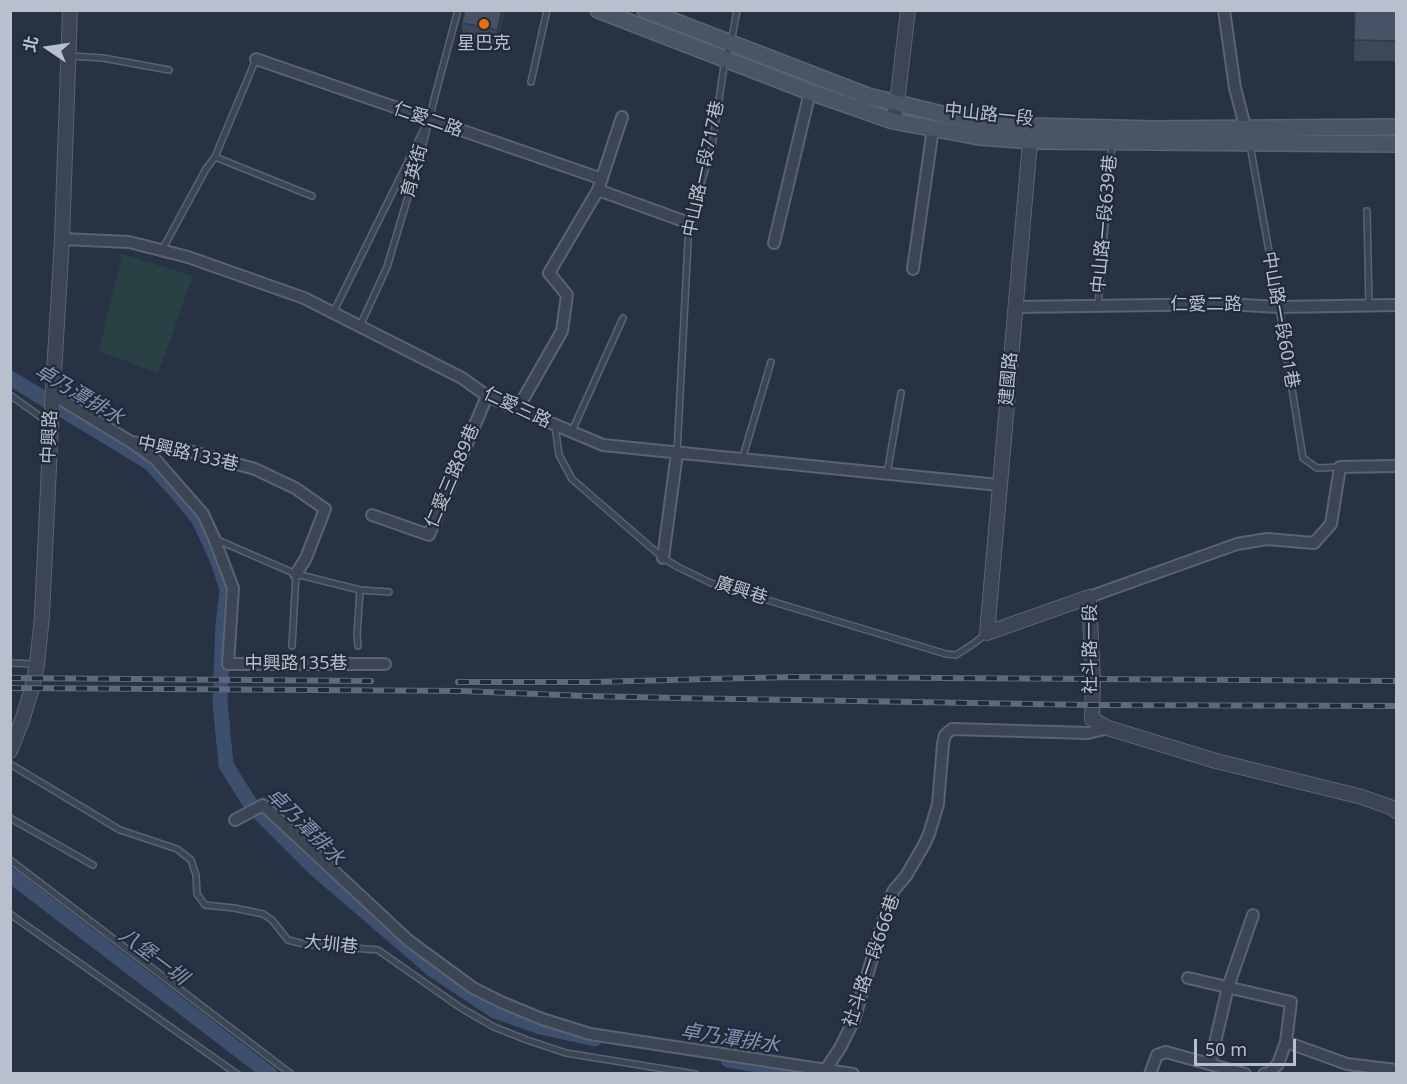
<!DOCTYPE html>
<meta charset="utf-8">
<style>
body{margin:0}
#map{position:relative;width:1407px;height:1084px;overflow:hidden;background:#273344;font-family:"Noto Sans","Noto Sans TC",sans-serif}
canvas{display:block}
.frame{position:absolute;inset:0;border:12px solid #b9c0cd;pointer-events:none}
.north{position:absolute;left:18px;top:18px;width:60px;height:60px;-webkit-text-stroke:4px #202a39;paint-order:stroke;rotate:283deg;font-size:16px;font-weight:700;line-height:24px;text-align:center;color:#b9c0cd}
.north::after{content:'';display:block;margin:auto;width:21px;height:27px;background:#b9c0cd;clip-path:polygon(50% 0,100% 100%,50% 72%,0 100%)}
.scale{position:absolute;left:1194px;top:1039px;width:102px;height:27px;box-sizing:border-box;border:3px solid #b9c0cd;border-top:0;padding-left:8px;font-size:18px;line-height:21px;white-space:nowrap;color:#b9c0cd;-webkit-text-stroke:4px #202a39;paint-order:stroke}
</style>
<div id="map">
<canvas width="1407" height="1084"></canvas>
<div class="frame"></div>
<div class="north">北</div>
<div class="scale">50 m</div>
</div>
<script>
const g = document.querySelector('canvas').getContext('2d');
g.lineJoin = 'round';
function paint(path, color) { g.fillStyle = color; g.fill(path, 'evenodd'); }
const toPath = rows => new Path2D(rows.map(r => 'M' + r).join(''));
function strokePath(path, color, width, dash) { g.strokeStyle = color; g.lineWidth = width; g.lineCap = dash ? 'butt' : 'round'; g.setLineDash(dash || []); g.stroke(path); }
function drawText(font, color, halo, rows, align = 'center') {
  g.font = font + ' "Noto Sans","Noto Sans TC",sans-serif'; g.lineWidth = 4.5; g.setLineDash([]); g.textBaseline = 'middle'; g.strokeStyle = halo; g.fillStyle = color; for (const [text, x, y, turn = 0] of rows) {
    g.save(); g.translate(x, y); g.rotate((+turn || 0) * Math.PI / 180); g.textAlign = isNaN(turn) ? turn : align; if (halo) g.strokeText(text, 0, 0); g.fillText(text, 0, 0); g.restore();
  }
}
paint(toPath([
 [122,254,193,276,158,373,99,351]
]), '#294145');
strokePath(toPath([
 [10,378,150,463,178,494,199,520,217,559,227,589,223,625,220,702,226,765,251,805,312,866,433,970,495,1011,540,1027,595,1039],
 [10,875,270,1074],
 [728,1060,811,1074]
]), '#3d4f6d', 15);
const service = toPath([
 [69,56,103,58,169,70],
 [531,82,547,10],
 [1250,145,1279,307,1303,458,1317,468,1340,467],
 [215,157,312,196],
 [1367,211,1369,306],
 [162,250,206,169,215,157,256,59],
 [1098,306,1112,143],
 [333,313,424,129],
 [360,326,387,267,419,160,436,92,458,10],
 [10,395,49,423],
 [555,426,559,455,572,479,663,558,678,567,711,583,946,654,956,655,973,644,986,634],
 [572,431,623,318],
 [677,453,689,223,712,147,725,59,731,43,737,10],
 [742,460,771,362],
 [887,474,901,393],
 [215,539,296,574,360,590,389,592],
 [292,646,296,574],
 [358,646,357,635,360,590],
 [10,663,35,664],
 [10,764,120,830,177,849,191,860,196,875,197,894,205,905,234,908,263,914,272,920,288,940,304,944,378,950,461,1008,494,1027,527,1040,566,1053,695,1074],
 [10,818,93,865],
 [10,860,291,1074],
 [10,914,237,1074]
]);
const minor = toPath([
 [1224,10,1235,88,1247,134],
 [256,59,602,179],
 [598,190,689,223],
 [62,239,129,242,188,257,304,298,462,378,487,396,603,445,999,485],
 [774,243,810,92],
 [913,269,933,128],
 [1016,307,1227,304,1279,307,1396,305],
 [52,394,131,442,175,447,255,469,295,488,325,509,306,558,296,574],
 [518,408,562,331,567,295,549,273,598,190,622,117],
 [131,442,155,459,203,514,214,538,233,588,228,664,385,664],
 [372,515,429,535,487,396],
 [663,558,677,453],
 [1089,597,1237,544,1267,539,1314,543,1331,524,1340,467,1396,466],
 [235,820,263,805,409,941,473,988,501,1002,542,1019,590,1034,853,1074],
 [1188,978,1291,1002,1286,1042,1347,1064,1396,1070],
 [1210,1064,1228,987,1253,915],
 [825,1074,826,1069,840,1048,854,1020,890,898,894,890,906,876,924,845,929,834,938,804,943,744,945,735,952,729,1088,733,1108,728],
 [1150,1074,1157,1055,1166,1052,1245,1074],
 [1264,1074,1269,1073,1278,1064,1286,1042]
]);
const tertiary = toPath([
 [893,121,897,103,908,10],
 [1031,131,987,633,1089,597,1093,679,1092,719,1108,728,1216,761,1362,797,1393,808,1396,811],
 [10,751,22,721,32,688,37,664,42,616,51,424,62,239,70,10]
]);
const secondary = toPath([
 [598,10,810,92,893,121,979,137,1032,141,1396,144],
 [645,10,868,96,950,116,987,123,1031,126,1153,129,1396,127]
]);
strokePath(service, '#5a6371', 8);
strokePath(minor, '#5a6371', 14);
strokePath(tertiary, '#5a6371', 16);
strokePath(secondary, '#5a6371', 18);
strokePath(service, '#3c4554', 5);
strokePath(minor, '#3c4554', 10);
strokePath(tertiary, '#3c4554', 14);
strokePath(secondary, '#4a5467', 15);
const rail = toPath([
 [10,678,371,681],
 [458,682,590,682,791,677,1396,681],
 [10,688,462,691,586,696,677,698,1091,705,1396,706]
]);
strokePath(rail, '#5e697a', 6);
strokePath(rail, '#202a39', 4, [11]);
paint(toPath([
 [505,10,497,46,462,38,462,23],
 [1355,10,1396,10,1396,61,1354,61]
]), '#3c4758');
paint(toPath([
 [502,10,505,10,497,46,497,30]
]), '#313a47');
const building = toPath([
 [465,10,502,10,497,30,462,23,465,10],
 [1355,10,1396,10,1396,41,1354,40,1355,10]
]);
paint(building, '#465366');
strokePath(building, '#313a47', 1.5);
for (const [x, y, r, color] of [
 [484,24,6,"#e8710a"]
]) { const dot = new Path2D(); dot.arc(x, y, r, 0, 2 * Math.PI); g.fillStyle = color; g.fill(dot); strokePath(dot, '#202a39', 2); }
drawText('18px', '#b9c0cd', '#202a39', [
 ["星巴克",484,44]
]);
drawText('18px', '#b9c0cd', '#202a39', [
 ["中山路一段",989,115,6],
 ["仁愛二路",428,120,19],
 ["中山路一段717巷",704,169,-78],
 ["育英街",415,171,-75],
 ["中山路一段639巷",1105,224,-85],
 ["仁愛二路",1206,305],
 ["中山路一段601巷",1280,320,80],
 ["建國路",1009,379,-85],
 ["仁愛三路",517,408,25],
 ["中興路",50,437,-87],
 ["中興路133巷",188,454,13],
 ["仁愛三路89巷",453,476,-67],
 ["廣興巷",741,591,18],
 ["社斗路一段",1091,649,-90],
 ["中興路135巷",296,664],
 ["大圳巷",331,945,6],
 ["社斗路一段666巷",872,961,-71]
]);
drawText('italic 20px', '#8095b4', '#202a39', [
 ["卓乃潭排水",79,395,31],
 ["卓乃潭排水",305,827,45],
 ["八堡一圳",153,957,37],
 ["卓乃潭排水",730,1039,9]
]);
</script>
